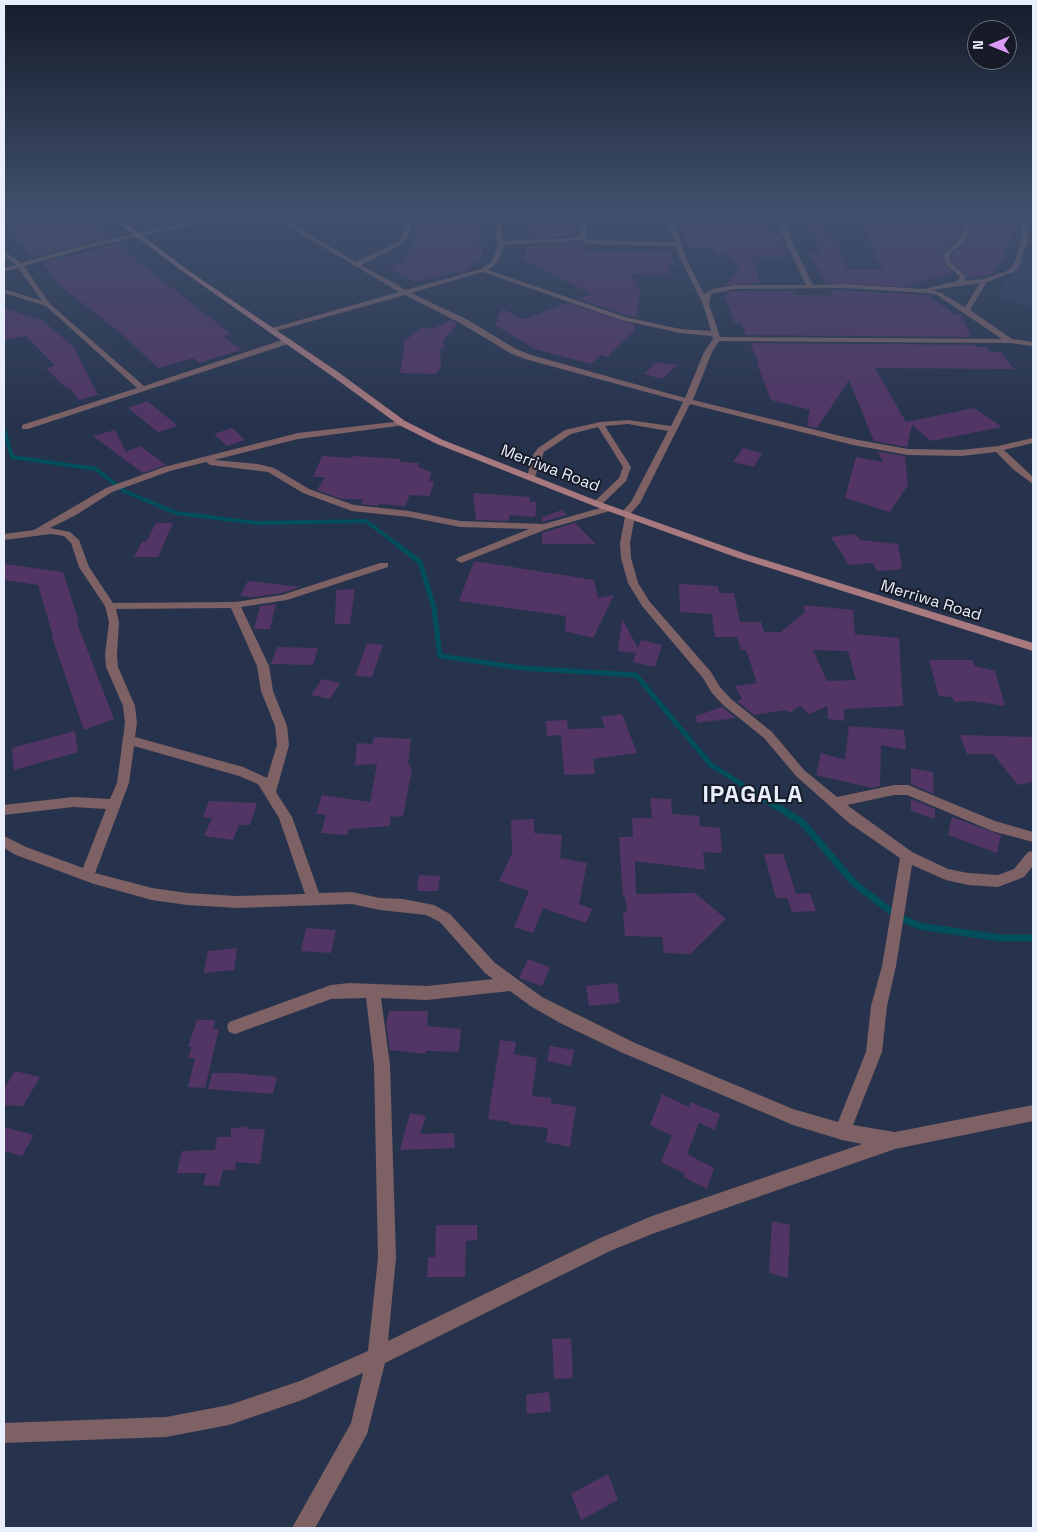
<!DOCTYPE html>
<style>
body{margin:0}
#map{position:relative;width:1037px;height:1532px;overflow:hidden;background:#27334d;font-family:"Space Grotesk",sans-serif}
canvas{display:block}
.frame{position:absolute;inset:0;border:5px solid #e8eefc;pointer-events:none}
.north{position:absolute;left:967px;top:20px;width:50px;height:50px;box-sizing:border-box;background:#161b27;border:1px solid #6a6f7c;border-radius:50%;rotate:270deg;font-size:14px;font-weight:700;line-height:20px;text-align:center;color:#e8eefc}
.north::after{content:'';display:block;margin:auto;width:18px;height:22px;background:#da9af6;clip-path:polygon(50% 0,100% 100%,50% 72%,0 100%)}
</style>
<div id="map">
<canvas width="1037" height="1532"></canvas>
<div class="frame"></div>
<div class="north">N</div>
</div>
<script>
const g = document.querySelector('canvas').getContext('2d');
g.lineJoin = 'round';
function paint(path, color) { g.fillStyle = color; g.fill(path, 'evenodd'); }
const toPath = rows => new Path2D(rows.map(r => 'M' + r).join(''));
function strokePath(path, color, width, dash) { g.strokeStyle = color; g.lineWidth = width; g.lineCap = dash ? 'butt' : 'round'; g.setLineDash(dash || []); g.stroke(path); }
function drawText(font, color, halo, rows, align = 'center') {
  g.font = font + ' "Space Grotesk",sans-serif'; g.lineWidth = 4; g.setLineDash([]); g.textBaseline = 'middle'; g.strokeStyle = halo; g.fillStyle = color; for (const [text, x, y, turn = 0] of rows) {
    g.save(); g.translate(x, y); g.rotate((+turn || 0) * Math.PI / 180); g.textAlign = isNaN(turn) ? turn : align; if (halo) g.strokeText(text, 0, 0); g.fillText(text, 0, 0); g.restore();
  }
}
paint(toPath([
 [1019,259,1033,260,1033,308,998,298]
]), '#2d3b5b');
strokePath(toPath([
 [4,429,12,457,96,469,124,491,176,513,257,523,366,521,399,546]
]), '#004f5b', 4);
strokePath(toPath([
 [398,545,420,562,434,608,440,656,522,668,636,675,711,765,754,792]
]), '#004f5b', 5);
strokePath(toPath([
 [752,791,802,822,854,883,897,916,919,926,1000,938,1033,938]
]), '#004f5b', 7);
paint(toPath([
 [19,213,79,213,112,237,34,257,23,248,25,247,8,230,31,224],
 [420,213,481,213,478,245,483,245,481,258,467,271,460,273,458,271,416,282,387,267,408,261,404,259,414,244,416,232,422,231,417,230],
 [533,213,570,213,575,235,528,238],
 [873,213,915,214,917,216,950,214,960,223,961,231,956,240,941,256,945,265,954,274,911,284,915,287,826,283,808,253,822,253,804,218,821,218,832,242,840,243,840,256,847,270,883,270,869,245,873,245,862,229,867,229,866,226,881,227],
 [962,213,1025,213,1003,255,1005,256,991,275,968,277,953,261,951,256,965,243,971,232,970,221],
 [690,215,752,217,755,222,766,222,771,231,778,231,790,257,751,257,761,283,725,285,740,268,723,250,716,256,714,249,687,248,678,219,692,219],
 [577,242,577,244,586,245,587,252,670,250,675,266,668,266,670,274,631,274,640,292,636,318,626,315,579,299,592,294,524,260,527,246,562,245],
 [120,243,131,251,126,252,137,261,231,334,224,336,241,350,199,363,193,358,158,368,124,336,62,287,49,274,53,273,41,263],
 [831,290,927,295,956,315,961,315,971,337,746,335,741,323,735,323,725,295,728,295,727,292,734,291,793,291,795,295,834,296],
 [567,303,635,325,634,331,607,357,601,355,591,364,535,349,495,325,502,309,524,319],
 [4,308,40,319,73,346,98,395,79,400,70,388,67,389,46,368,55,366,26,336,4,340],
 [451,320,457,324,443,341,444,348,440,348,441,366,436,374,400,373,404,351,403,342,424,327,432,329],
 [750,343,975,345,976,347,987,347,991,352,1001,352,1014,369,875,368,906,422,974,408,1002,427,931,441,912,425,907,447,874,441,849,380,817,428,807,426,810,410,771,400,757,364,759,364],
 [657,362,677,365,662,379,644,374],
 [147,401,178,426,158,432,128,408],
 [232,428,245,440,227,446,214,434],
 [115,430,126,452,140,446,166,465,143,473,93,436],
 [743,448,762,453,754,467,733,462],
 [878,452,905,456,908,485,890,512,845,498,856,457,883,462],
 [322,456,352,458,353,456,401,459,400,462,419,463,418,467,431,472,429,481,434,481,430,496,410,495,405,506,378,504,377,506,361,504,363,499,341,499,317,490,325,477,313,477],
 [473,493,530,497,529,502,537,502,535,517,509,515,509,521,476,520],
 [562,510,567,515,542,522,542,517],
 [156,523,173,523,158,557,134,557,142,542,146,542],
 [575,523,596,544,542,544,542,533],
 [855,534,860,540,898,544,902,569,878,571,872,563,849,565,831,537],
 [474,561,594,580,598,598,614,595,593,638,565,631,566,616,459,601],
 [4,564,63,572,79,622,77,623,114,719,84,730,52,637,53,636,38,585,4,580],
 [248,581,300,587,282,593,253,597,240,596],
 [679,584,718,586,719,593,734,593,740,622,761,622,764,632,781,632,805,612,803,605,853,610,855,634,899,638,903,706,844,709,844,721,828,719,827,706,809,714,800,706,790,713,786,710,754,715,737,701,742,699,735,686,757,683,746,650,741,650,737,637,715,637,712,614,680,612],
 [813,650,848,651,856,680,827,681],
 [355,589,350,624,335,624,336,590],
 [276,604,270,629,254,629,260,606],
 [622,619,638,648,641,640,662,645,655,667,633,662,636,653,618,651],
 [367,643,383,645,372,677,355,676],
 [277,647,318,648,313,665,271,664],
 [929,660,972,660,975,666,995,671,1005,706,973,701,955,702,952,697,939,696],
 [322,679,340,683,330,699,311,695],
 [722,707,736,718,697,723,696,716],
 [622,714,637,753,593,759,595,774,564,775,561,735,547,736,546,721,567,720,568,729,605,728,601,717],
 [849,726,904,730,906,750,881,745,880,786,872,788,816,775,821,753,845,760],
 [75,731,78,752,14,770,12,748],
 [960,735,1033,737,1033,782,1018,785,993,754,967,754],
 [374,737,411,739,408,763,412,769,403,816,390,817,390,826,349,829,347,835,321,833,326,815,316,814,322,795,370,802,377,764,355,765,357,743,372,744],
 [911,768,933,772,934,794,911,784],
 [650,798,671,799,672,814,699,816,700,826,720,828,722,853,703,852,705,870,635,861,636,894,695,893,726,919,690,954,664,953,662,937,625,936,623,912,627,912,625,897,623,897,619,837,633,837,632,818,652,818],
 [911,799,935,809,935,819,911,811],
 [209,801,257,803,250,825,239,825,233,840,204,836,212,818,203,817],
 [952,817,1001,835,997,853,948,835],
 [534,819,534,833,562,835,560,858,587,863,579,904,592,909,586,923,543,908,533,933,514,927,529,891,499,881,512,854,511,820],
 [764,854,783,854,796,894,810,893,816,911,792,912,787,898,776,898],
 [419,875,440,876,438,891,417,891],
 [306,928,336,930,331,953,301,951],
 [237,948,234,970,204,973,208,951],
 [528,959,550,967,542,986,519,978],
 [617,983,620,1003,589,1006,586,986],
 [389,1011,428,1011,427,1026,461,1029,459,1052,426,1051,426,1054,390,1050,386,1024],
 [197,1020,215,1020,213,1029,219,1029,205,1088,188,1087,195,1058,188,1058,192,1047,188,1047],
 [500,1040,516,1042,514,1054,537,1058,532,1096,551,1098,551,1103,576,1107,570,1147,546,1142,548,1128,510,1124,510,1122,488,1119],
 [550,1046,574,1050,571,1066,547,1061],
 [15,1071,40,1077,23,1106,4,1105,4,1089],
 [212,1073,234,1073,277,1077,273,1094,208,1089],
 [662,1094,689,1107,690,1102,720,1114,715,1130,699,1123,687,1154,714,1168,707,1189,684,1177,685,1174,661,1162,672,1136,650,1125],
 [410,1113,426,1116,420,1134,454,1133,455,1148,400,1150],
 [247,1126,247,1129,265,1129,260,1164,236,1162,235,1170,223,1170,219,1186,203,1185,206,1173,177,1173,182,1151,215,1150,217,1137,231,1137,231,1129],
 [4,1127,34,1135,22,1156,4,1151],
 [772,1221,790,1225,788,1278,769,1273],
 [436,1225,477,1225,477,1240,466,1241,465,1277,427,1277,428,1257,435,1257],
 [571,1338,573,1378,554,1379,552,1339],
 [549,1392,551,1412,527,1414,526,1395],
 [608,1474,618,1500,581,1520,571,1494]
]), '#523565');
paint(toPath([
 [220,213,241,213,88,248,24,266,50,304,144,386,285,339,291,339,291,343,28,429,22,429,22,425,137,388,46,306,4,293,4,289,42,301,18,268,4,272,4,268,16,265,4,256,4,251,21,263,87,244,215,217,220,213],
 [266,213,273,213,356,262,398,242,402,237,408,213,414,213,408,237,402,244,361,265,406,290,481,269,492,261,498,245,495,235,496,213,502,213,501,235,503,241,562,239,579,236,581,230,576,213,582,213,587,230,585,235,589,240,675,242,666,213,672,213,685,256,704,294,713,289,734,285,806,285,772,213,778,213,813,285,843,284,924,289,957,281,960,277,946,264,943,255,958,241,963,231,962,222,952,213,959,213,968,221,969,231,964,242,949,255,951,262,966,277,964,281,984,279,1007,271,1013,266,1022,240,1022,220,1025,218,1028,220,1028,240,1019,267,1011,273,987,282,970,310,1012,339,1033,342,1033,346,1010,343,719,341,712,352,693,400,853,439,908,449,961,450,998,446,1033,438,1033,443,1004,450,1033,477,1033,484,1014,470,996,452,961,456,908,455,853,445,690,404,640,503,631,513,635,516,630,543,631,558,638,583,650,602,711,672,720,687,731,699,772,732,804,770,837,797,894,785,908,785,995,821,1033,832,1033,842,992,831,907,795,894,795,847,805,912,852,948,869,968,873,998,875,1014,869,1028,852,1033,851,1033,866,1024,877,998,887,968,885,946,880,912,865,896,966,887,1006,882,1052,853,1125,895,1132,1033,1105,1033,1121,895,1149,652,1234,610,1251,385,1363,367,1434,315,1528,292,1528,351,1423,363,1373,302,1400,229,1425,166,1437,4,1443,4,1423,166,1417,229,1405,300,1381,368,1351,378,1258,374,1065,366,998,331,999,235,1034,229,1032,227,1027,229,1022,331,985,349,983,427,986,493,979,485,973,440,922,426,915,380,910,352,904,237,908,187,905,152,900,94,884,16,855,4,848,4,836,26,847,83,868,106,809,73,807,4,815,4,805,73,797,110,799,117,783,125,723,123,706,106,667,105,655,109,622,105,606,79,567,71,543,64,536,51,534,4,540,4,534,34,530,106,488,164,467,298,433,402,421,406,423,405,425,298,439,214,460,258,464,274,468,309,489,354,505,409,511,460,521,544,524,607,506,613,506,613,510,547,529,461,563,456,560,457,558,529,529,460,527,409,517,352,511,303,493,268,472,210,465,206,462,170,471,112,492,76,515,50,528,70,532,79,540,89,567,113,603,235,602,282,595,380,563,388,563,388,567,287,600,241,607,269,666,273,691,287,726,289,745,276,792,292,817,319,893,352,892,380,898,403,899,434,905,450,914,495,963,542,997,635,1043,793,1109,838,1122,866,1052,871,1006,882,966,900,858,849,823,796,776,764,738,723,705,712,693,703,678,642,606,628,583,621,558,620,543,625,517,620,514,631,502,668,431,628,424,605,426,631,467,626,481,600,506,597,507,592,504,619,478,623,467,598,427,571,434,544,452,534,479,531,480,527,477,533,455,538,448,565,430,600,422,628,420,671,426,683,402,525,359,510,353,462,324,405,295,269,333,269,329,399,292,266,213],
 [582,239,585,243,600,245,676,246,679,256,703,304,711,331,680,329,625,317,488,270,497,263,504,246,507,244,562,243,582,239],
 [483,272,621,320,680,333,712,336,713,339,704,352,685,398,531,355,516,349,468,320,411,293,483,272],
 [980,283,965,307,941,293,932,290,980,283],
 [843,288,928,293,937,295,1002,339,720,337,709,304,711,294,734,289,843,288],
 [231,608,257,666,261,691,275,726,277,745,267,778,243,767,135,737,137,723,135,706,118,667,117,655,119,622,116,609,231,608],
 [134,746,239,776,258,784,279,818,305,894,237,896,187,893,152,888,95,873,129,783,134,746],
 [510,991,532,1007,562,1024,623,1053,793,1125,842,1140,862,1144,652,1216,598,1239,388,1341,396,1258,390,1065,381,998,427,1000,510,991]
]), '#7e6164');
paint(toPath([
 [105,213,112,213,189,271,338,372,405,421,443,440,600,502,746,554,1033,643,1033,651,738,558,594,506,437,444,399,425,332,376,185,273,105,213]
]), '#a8797e');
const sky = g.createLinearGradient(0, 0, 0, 427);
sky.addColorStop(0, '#151c2a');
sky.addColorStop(0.5, '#41506d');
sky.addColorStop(1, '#41506d00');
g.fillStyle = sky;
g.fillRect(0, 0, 1037, 427);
drawText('16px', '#e8eefc', '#161b27', [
 ["Merriwa Road",550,469,21],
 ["Merriwa Road",931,601,17]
]);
g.letterSpacing = '1px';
drawText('bold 24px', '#e8eefc', '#161b27', [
 ["IPAGALA",753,795]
]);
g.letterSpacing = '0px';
</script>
